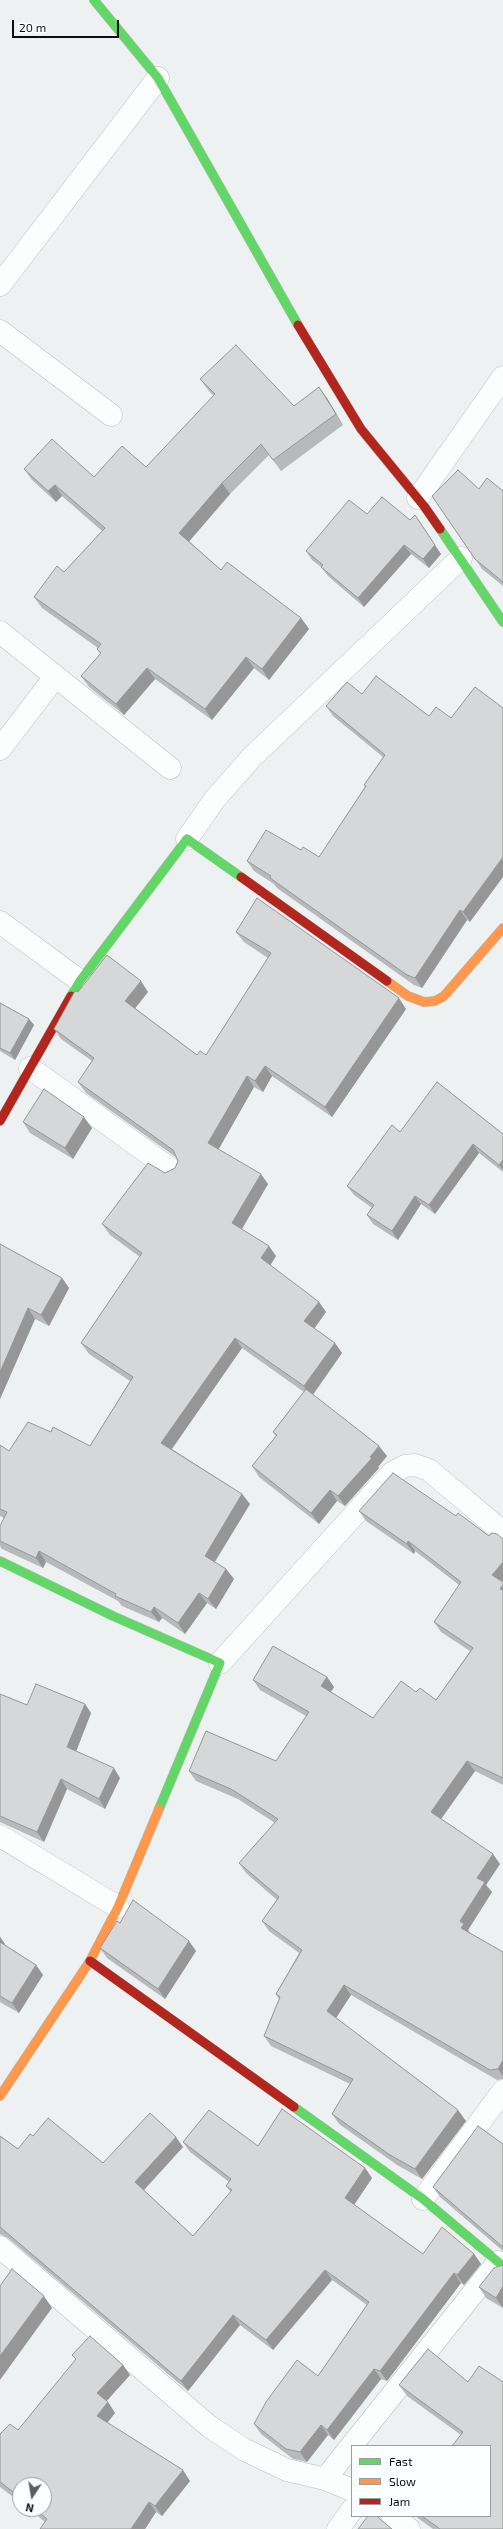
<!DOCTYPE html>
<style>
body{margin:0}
#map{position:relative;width:503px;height:2529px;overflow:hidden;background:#edf1f1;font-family:"Exo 2",sans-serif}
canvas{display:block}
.legend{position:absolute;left:351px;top:2445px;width:140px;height:72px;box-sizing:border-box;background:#fcffff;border:1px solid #9c9e9e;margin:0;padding:5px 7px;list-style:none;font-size:12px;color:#0b0d0d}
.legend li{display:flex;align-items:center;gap:8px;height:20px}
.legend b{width:20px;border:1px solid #9c9e9e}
.north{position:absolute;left:12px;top:2477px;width:40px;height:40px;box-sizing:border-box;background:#fcffff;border:1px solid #9c9e9e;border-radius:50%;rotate:192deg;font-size:11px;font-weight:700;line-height:16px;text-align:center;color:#0b0d0d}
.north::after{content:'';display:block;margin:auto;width:14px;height:18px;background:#5a5d5d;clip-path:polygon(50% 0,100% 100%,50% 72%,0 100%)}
.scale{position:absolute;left:12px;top:20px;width:107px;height:18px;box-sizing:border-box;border:2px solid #0b0d0d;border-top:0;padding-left:5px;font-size:12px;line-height:14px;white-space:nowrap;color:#0b0d0d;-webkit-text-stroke:3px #fcffff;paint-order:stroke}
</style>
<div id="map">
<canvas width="503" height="2529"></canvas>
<ul class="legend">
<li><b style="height:5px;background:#63d668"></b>Fast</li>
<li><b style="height:5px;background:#ff974d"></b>Slow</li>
<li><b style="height:5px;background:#b3261e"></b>Jam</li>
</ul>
<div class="north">N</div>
<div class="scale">20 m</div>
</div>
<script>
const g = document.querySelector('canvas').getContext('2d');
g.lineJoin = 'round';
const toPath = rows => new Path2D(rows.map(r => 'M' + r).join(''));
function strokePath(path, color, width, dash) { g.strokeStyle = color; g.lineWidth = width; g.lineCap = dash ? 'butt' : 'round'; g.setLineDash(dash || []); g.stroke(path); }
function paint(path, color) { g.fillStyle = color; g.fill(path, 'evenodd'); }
const street = toPath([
 [0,285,158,78],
 [0,331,111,415],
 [418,498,503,377],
 [0,632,170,768],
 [0,749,55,677],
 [187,839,215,799,253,756,461,558],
 [0,922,80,981],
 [30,1068,173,1171],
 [220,1663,392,1473,405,1466,415,1465,429,1470,503,1532],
 [0,1836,118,1907],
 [423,2199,503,2091],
 [0,2247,210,2427,245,2450,287,2470,325,2479,352,2490],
 [325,2479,498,2262],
 [392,2516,409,2529],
 [338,2529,352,2510]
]);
const fast = toPath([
 [94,0,158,78,298,325],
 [440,529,503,622],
 [71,996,80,981,187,839,241,877],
 [0,1561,113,1616,220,1663,159,1809],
 [294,2107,423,2199,503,2266]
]);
const slow = toPath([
 [387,981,408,996,424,1002,435,1001,444,996,503,928],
 [0,2096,90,1961,118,1907,159,1809]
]);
const jam = toPath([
 [298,325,361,429,424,506,440,529],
 [241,877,387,981],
 [0,1121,71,996],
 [90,1961,294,2107]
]);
strokePath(street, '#bdc0c0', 23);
strokePath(fast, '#bdc0c0', 10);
strokePath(slow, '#bdc0c0', 10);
strokePath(jam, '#bdc0c0', 10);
strokePath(street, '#fcfdfd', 22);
strokePath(fast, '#63d668', 9);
strokePath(slow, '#ff974d', 9);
strokePath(jam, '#b3261e', 9);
paint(toPath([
 [200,379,294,406,327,398,343,425,281,471,269,455,230,494,189,541,221,570,301,618,309,629,269,680,254,668,212,720,155,679,124,715,89,687,81,676,100,654,97,649,98,648,42,608,34,597,64,572,102,531,62,496,56,502,32,480,24,469,94,477,146,467,214,396,208,390],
 [479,489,503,491,503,586,482,569,432,496],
 [367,514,441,554,429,568,411,554,364,607,328,576,321,567,312,560,306,551],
 [362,694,470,922,467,920,422,988,414,985,277,888,274,884,254,871,247,861,301,850,319,857,365,787,364,785,383,757,333,716,326,706],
 [236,932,406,1009,332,1117,272,1076,263,1092,254,1087,218,1149,268,1184,242,1229,276,1256,270,1265,319,1302,326,1312,314,1328,335,1343,342,1353,313,1395,387,1456,378,1467,379,1468,345,1506,337,1501,319,1524,259,1477,252,1466,276,1436,273,1432,304,1392,242,1348,172,1449,242,1494,250,1504,215,1562,226,1569,234,1579,216,1609,207,1603,185,1634,162,1618,159,1622,122,1606,118,1601,46,1562,43,1568,2,1549,0,1546,0,1526,4,1518,0,1516,0,1445,9,1451,51,1432,90,1446,130,1381,89,1354,81,1343,140,1257,110,1235,102,1224,165,1173,175,1168,178,1161,177,1158,86,1093,78,1082,92,1061,61,1039,54,1029,78,992,148,992,135,1008,197,1055,206,1055,268,958,244,942],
 [0,1003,29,1019,34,1025,15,1060,0,1051],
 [23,1122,92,1128,73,1159,30,1133],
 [400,1132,503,1134,503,1172,479,1153,435,1214,421,1204,398,1240,373,1224,367,1215,372,1208,354,1195,347,1186],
 [0,1244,62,1278,69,1288,49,1326,35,1319,0,1399],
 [359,1511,503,1582,503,1785,475,1771,441,1819,500,1864,486,1885,492,1892,468,1930,471,1934,503,1952,503,2079,497,2080,351,1995,336,2018,466,2121,422,2179,397,2165,339,2124,332,2114,350,2084,271,2046,264,2036,279,1999,276,1994,299,1953,269,1931,262,1921,277,1900,246,1873,239,1863,275,1823,238,1799,196,1781,189,1771,276,1761,306,1716,260,1690,253,1680,327,1677,334,1687,331,1692,373,1718,416,1692,436,1700,470,1651,441,1632,434,1622,459,1585,415,1551,414,1554,366,1521],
 [0,1694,27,1705,85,1704,91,1713,76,1751,120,1778,105,1809,67,1789,44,1842,0,1822],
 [120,1923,196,1951,165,1999,107,1958,100,1948],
 [0,1937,5,1944,5,1945,36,1965,43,1975,19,2013,0,2002],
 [0,2136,18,2149,33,2136,103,2163,183,2147,144,2190,193,2236,231,2192,226,2186,229,2182,190,2152,183,2142,258,2146,365,2168,372,2178,354,2205,423,2254,474,2254,481,2264,464,2285,461,2283,387,2381,381,2379,334,2440,328,2435,307,2462,293,2459,261,2434,254,2424,318,2376,367,2305,332,2280,273,2350,240,2325,188,2391,8,2238,0,2234],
 [503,2144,503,2251,440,2197,433,2187],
 [503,2265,503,2308,486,2298,479,2287],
 [72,2355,123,2365,130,2375,106,2401,108,2402,115,2413,107,2423,190,2481,162,2516,156,2512,145,2529,40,2529,45,2522,29,2509,44,2509,20,2485,20,2502,0,2487,0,2434,18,2430,76,2360],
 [468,2382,503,2529,433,2529,415,2516,490,2516,461,2435,407,2396,399,2385]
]), '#b8b9ba');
paint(toPath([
 [319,387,327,398,343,425,336,414],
 [222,483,230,494,187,544,179,533],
 [55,485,62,496,56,502,48,491],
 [415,515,441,554,429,568,423,559],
 [404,545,411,554,364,607,358,598],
 [301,618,309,629,269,680,262,669],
 [246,657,254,668,212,720,205,709],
 [147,668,155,679,124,715,116,704],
 [503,857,503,877,470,922,463,912],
 [460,910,467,920,422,988,415,978],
 [141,981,148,992,133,1011,125,1001],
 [399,998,406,1009,332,1117,325,1107],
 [29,1019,34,1025,15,1060,10,1053],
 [265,1066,272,1076,263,1092,255,1081],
 [247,1076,254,1087,216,1154,208,1143],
 [84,1117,92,1128,73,1159,65,1148],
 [473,1144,479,1153,435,1214,429,1205],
 [503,1160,503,1170,499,1165],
 [261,1174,268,1184,239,1234,232,1223],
 [415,1196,421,1204,398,1240,392,1231],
 [269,1246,276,1256,268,1269,261,1258],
 [62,1278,69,1288,49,1326,41,1315],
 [319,1302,326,1312,312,1332,304,1321],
 [28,1308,35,1319,0,1399,0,1372],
 [235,1338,242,1348,169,1453,161,1443],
 [335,1343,342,1353,311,1397,304,1386],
 [379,1446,387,1456,378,1467,379,1468,345,1506,338,1496],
 [330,1490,337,1501,319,1524,311,1513],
 [242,1494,250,1504,212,1566,205,1556],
 [408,1541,415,1551,414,1554,407,1544],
 [39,1551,46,1562,43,1568,36,1558],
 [503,1562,503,1580,499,1585,492,1575],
 [226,1569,234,1579,216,1609,208,1599],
 [503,1585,503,1592,500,1589],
 [199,1593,207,1603,185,1634,178,1623],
 [154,1607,162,1618,159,1622,151,1612],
 [327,1677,334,1687,328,1696,321,1686],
 [85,1704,91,1713,74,1757,67,1747],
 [467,1761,475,1771,439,1822,431,1812],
 [114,1768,120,1778,105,1809,99,1799],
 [61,1779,67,1789,44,1842,37,1832],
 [493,1854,500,1864,486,1885,492,1892,468,1930,471,1934,461,1928,460,1921,477,1878],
 [0,1937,5,1944,2,1949,0,1945],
 [189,1941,196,1951,165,1999,158,1989],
 [36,1965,43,1975,19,2013,12,2003],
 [344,1985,351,1995,334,2021,327,2011],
 [503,2060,503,2076,498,2069],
 [458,2110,466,2121,422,2179,415,2169],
 [176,2137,183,2147,142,2192,135,2182],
 [365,2168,372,2178,352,2208,345,2198],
 [474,2254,481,2264,464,2285,457,2275],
 [325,2270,332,2280,273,2350,266,2340],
 [454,2273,461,2283,387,2381,380,2371],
 [503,2286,503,2308,496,2298],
 [44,2296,52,2308,0,2380,0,2356],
 [233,2315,240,2325,188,2391,181,2381],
 [123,2365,130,2375,104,2404,97,2393],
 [374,2369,381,2379,334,2440,327,2430],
 [108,2402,115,2413,104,2427,97,2416],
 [321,2425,328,2435,307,2462,300,2452],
 [183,2470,190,2481,162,2516,155,2506],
 [149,2502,156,2512,145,2529,131,2529]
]), '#969697');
const building = toPath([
 [236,345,294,406,319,387,336,414,273,460,261,444,222,483,179,533,221,570,227,562,301,618,262,669,246,657,205,709,147,668,116,704,81,676,101,653,97,649,101,644,34,597,57,566,64,572,105,528,55,485,48,491,24,469,52,439,94,477,122,446,146,467,215,394,200,379,236,345],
 [458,470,479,489,487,478,503,491,503,582,475,559,432,496,458,470],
 [382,497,410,520,415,515,435,545,423,559,404,545,358,598,321,567,323,565,306,551,349,500,367,514,382,497],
 [376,676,429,716,436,707,451,718,475,687,503,708,503,857,463,912,460,910,415,978,407,975,270,878,271,876,247,861,266,830,301,850,303,847,319,857,366,786,364,785,385,755,326,706,347,682,362,694,376,676],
 [257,898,399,998,325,1107,265,1066,255,1081,247,1076,208,1143,261,1174,232,1223,269,1246,261,1258,319,1302,304,1321,335,1343,304,1386,235,1338,161,1443,242,1494,205,1556,226,1569,208,1599,199,1593,178,1623,154,1607,151,1612,115,1596,116,1594,39,1551,36,1558,0,1541,0,1526,7,1512,0,1509,0,1445,9,1451,28,1422,51,1432,53,1427,90,1446,133,1377,81,1343,142,1253,102,1224,148,1163,165,1173,175,1168,178,1161,173,1150,78,1082,94,1058,54,1029,75,991,78,992,107,955,141,981,125,1001,197,1055,200,1051,206,1055,271,953,236,932,257,898],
 [0,1003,29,1019,10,1053,0,1048,0,1003],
 [437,1082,503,1134,503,1160,499,1165,473,1144,429,1205,415,1196,392,1231,367,1215,374,1205,347,1186,392,1125,400,1132,437,1082],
 [44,1089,84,1117,65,1148,23,1122,44,1089],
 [0,1244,62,1278,41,1315,28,1308,0,1372,0,1244],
 [306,1389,379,1446,370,1457,372,1458,338,1496,330,1490,311,1513,252,1466,277,1435,273,1432,306,1389],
 [393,1473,456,1516,458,1513,489,1536,491,1533,497,1534,503,1539,503,1562,492,1575,503,1582,503,1585,500,1589,503,1590,503,1778,467,1761,431,1812,493,1854,477,1878,485,1882,460,1921,464,1924,461,1928,503,1952,503,2060,498,2069,490,2070,344,1985,327,2011,458,2110,415,2169,390,2155,332,2114,353,2079,264,2036,280,1997,276,1994,302,1950,262,1921,279,1897,239,1863,278,1819,231,1789,189,1771,206,1731,276,1761,309,1712,253,1680,273,1646,327,1677,321,1686,373,1718,401,1681,416,1692,420,1688,436,1700,473,1648,434,1622,461,1582,408,1541,407,1544,359,1511,393,1473],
 [36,1684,85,1704,67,1747,114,1768,99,1799,61,1779,37,1832,0,1816,0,1694,27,1705,36,1684],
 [133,1900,189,1941,158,1989,100,1948,117,1921,120,1923,133,1900],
 [0,1942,36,1965,12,2003,0,1996,0,1942],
 [282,2109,365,2168,345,2198,423,2254,442,2227,474,2254,457,2275,454,2273,380,2371,374,2369,327,2430,321,2425,300,2452,286,2449,254,2424,266,2402,297,2360,318,2376,369,2302,325,2270,266,2340,233,2315,181,2381,0,2227,0,2136,18,2149,30,2134,33,2136,48,2118,103,2163,150,2113,176,2137,135,2182,193,2236,232,2190,226,2186,231,2179,183,2142,209,2110,258,2146,282,2109],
 [478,2126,503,2144,503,2247,433,2187,478,2126],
 [503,2265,503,2286,496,2298,479,2287,494,2268,503,2265],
 [12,2269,44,2296,0,2356,0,2286,12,2269],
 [90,2336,123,2365,97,2393,108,2402,97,2416,183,2470,155,2506,149,2502,131,2529,40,2529,47,2519,35,2509,44,2509,44,2485,20,2485,20,2497,0,2482,0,2434,10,2424,18,2430,76,2359,72,2355,90,2336],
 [428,2349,468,2382,479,2366,503,2382,503,2529,440,2529,422,2516,490,2516,490,2446,452,2446,463,2432,399,2385,428,2349],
 [368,2516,377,2516,380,2519,392,2529,358,2529,368,2516]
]);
paint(building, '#d6d7d8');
strokePath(building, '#969697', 1);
</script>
